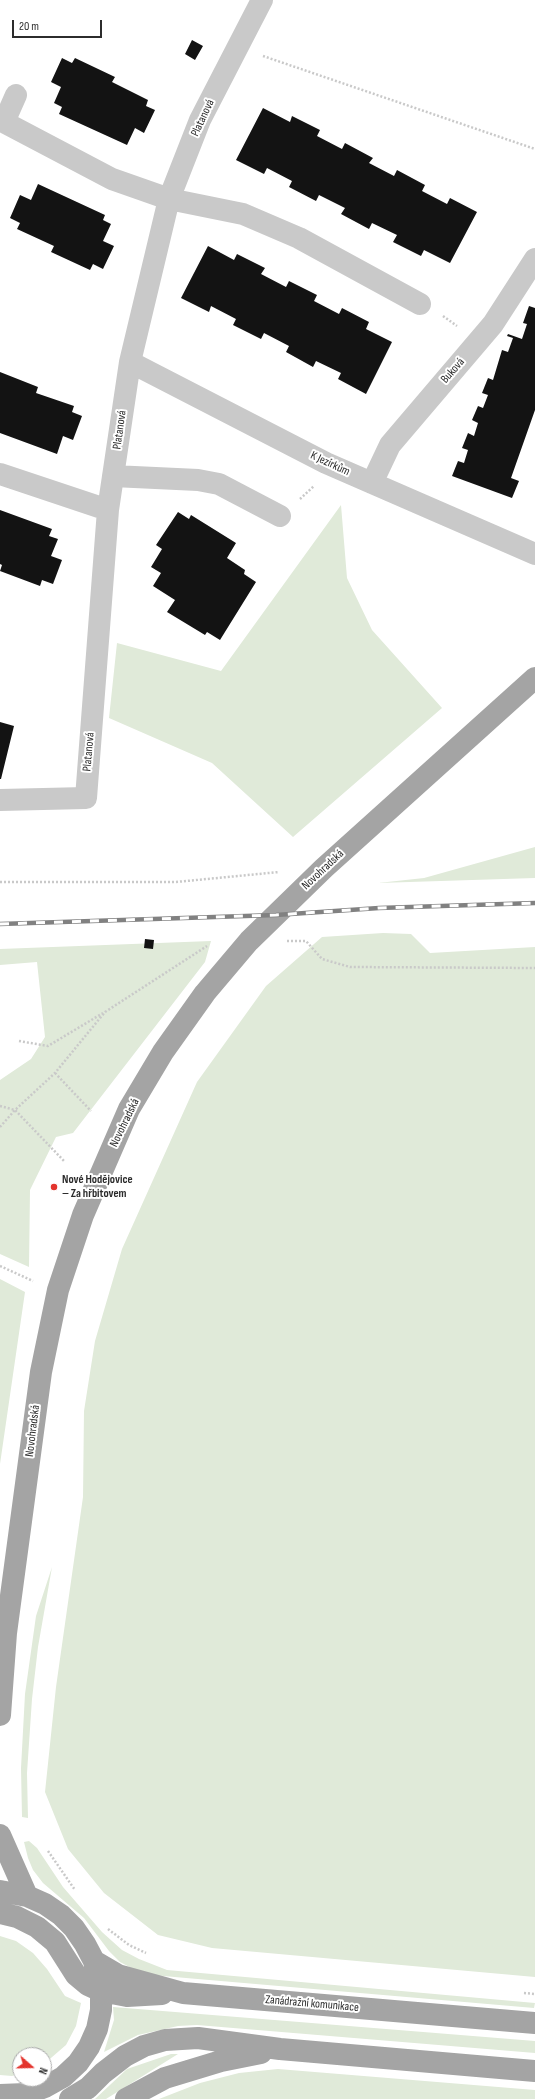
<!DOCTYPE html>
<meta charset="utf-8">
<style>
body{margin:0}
#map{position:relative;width:535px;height:2099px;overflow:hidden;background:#fff;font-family:"Sofia Sans Condensed",sans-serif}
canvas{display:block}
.north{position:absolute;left:12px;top:2047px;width:40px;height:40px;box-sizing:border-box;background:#fff;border:1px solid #ababab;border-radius:50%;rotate:110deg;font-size:11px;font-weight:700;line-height:16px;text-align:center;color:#2c2c2c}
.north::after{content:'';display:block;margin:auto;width:14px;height:18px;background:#e3342d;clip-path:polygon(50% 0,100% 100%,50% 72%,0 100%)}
.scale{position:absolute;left:12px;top:20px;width:90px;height:18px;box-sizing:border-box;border:2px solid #2c2c2c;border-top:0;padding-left:5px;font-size:12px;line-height:14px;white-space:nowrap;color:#2c2c2c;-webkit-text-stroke:3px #fff;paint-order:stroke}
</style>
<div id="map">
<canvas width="535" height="2099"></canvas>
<div class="north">N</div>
<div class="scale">20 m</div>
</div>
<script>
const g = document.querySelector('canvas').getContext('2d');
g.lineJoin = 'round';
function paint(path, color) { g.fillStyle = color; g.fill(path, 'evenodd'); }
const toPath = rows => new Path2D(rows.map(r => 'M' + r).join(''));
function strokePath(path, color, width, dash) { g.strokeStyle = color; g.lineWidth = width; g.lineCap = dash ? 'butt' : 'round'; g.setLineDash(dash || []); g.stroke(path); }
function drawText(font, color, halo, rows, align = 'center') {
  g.font = font + ' "Sofia Sans Condensed",sans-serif'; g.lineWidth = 4; g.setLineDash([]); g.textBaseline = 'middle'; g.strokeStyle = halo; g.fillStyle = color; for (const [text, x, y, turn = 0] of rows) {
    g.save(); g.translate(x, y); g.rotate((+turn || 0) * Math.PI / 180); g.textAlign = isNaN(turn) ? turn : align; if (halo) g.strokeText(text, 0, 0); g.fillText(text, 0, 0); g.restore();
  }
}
paint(toPath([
 [341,505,347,578,372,630,442,708,293,837,212,763,109,718,117,643,221,671],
 [535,847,535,878,378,883,424,878],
 [383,933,411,934,430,953,535,947,535,1977,212,1948,158,1935,104,1893,68,1849,45,1792,56,1687,83,1497,84,1411,95,1341,122,1249,197,1082,266,986,322,937],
 [211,941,205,962,73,1133,56,1137,30,1190,29,1267,0,1254,0,1080,31,1059,45,1037,37,962,0,965,0,949],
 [0,1279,25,1292,0,1464],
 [52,1567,38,1647,32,1699,27,1773,28,1818,22,1817,21,1768,25,1694,36,1616],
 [29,1841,37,1848,63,1887,102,1932,122,1950,139,1959,167,1970,535,2003,534,2008,186,1978,152,1975,135,1970,120,1962,109,1951,84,1918,43,1883,33,1870,28,1858,24,1842],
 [0,1936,16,1941,33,1953,47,1969,65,1996,81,2003,76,2026,66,2045,44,2064,44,2055,20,2055,20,2074,12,2076,0,2075],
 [113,2007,535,2041,535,2053,197,2025,178,2026,138,2035,104,2052,114,2020],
 [171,2054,178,2054,106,2099,95,2099,127,2069],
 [278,2069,535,2090,535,2099,159,2099,200,2083,239,2073]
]), '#e0ead9');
paint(toPath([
 [192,40,203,46,195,60,185,54],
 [62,58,72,63,75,58,115,77,112,82,148,100,146,106,155,110,144,133,135,128,127,145,59,114,62,107,54,103,61,87,51,82],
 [263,108,290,122,292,116,320,130,317,136,342,149,345,143,373,158,369,163,394,176,397,170,425,185,422,191,447,204,450,198,477,212,450,263,424,250,421,256,393,242,397,235,372,223,369,229,341,214,345,208,319,195,316,201,289,187,292,181,267,168,264,174,236,160],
 [38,184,105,215,103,220,111,224,103,241,114,246,103,269,93,264,90,270,51,252,54,246,17,229,20,223,10,218,20,195,31,200],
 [208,246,234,260,237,254,265,268,261,274,286,287,289,281,317,295,314,301,339,314,342,308,369,322,366,329,392,342,366,394,338,379,341,373,316,361,313,367,286,352,289,346,264,333,261,339,233,325,236,319,211,306,209,312,181,298],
 [529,306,535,308,535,410,511,478,519,481,512,498,452,476,458,461,464,463,468,450,462,448,468,433,474,436,478,423,472,420,478,406,483,408,488,395,482,393,488,378,493,380,502,350,508,352,513,338,507,336,508,334,522,339,527,324,523,323],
 [0,372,38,387,36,393,74,406,72,412,82,416,73,440,63,436,57,454,0,433],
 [0,510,52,529,49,536,58,539,51,556,62,560,53,584,42,580,40,586,0,571,2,565,0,564],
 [178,512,189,519,191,515,236,543,227,558,245,570,244,574,256,582,220,640,207,632,205,635,167,612,175,600,153,586,161,573,151,567,162,549,156,545],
 [0,722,14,726,1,779,0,779],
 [145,939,154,940,153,949,144,948]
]), '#131313');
strokePath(toPath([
 [263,56,535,149],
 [443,316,457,326],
 [300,499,314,486],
 [0,882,176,882,279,872],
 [287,941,306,941,322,959,350,967,535,968],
 [19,1041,48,1046,103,1013],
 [55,1073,91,1111],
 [0,1106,15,1110,65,1162],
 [0,1127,15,1110,55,1073,105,1012,207,946],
 [0,1266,33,1281],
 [48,1851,75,1890],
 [108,1929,129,1945,146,1953],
 [524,1993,535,1994]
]), '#c9c9c9', 2.5, [2, 2]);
strokePath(toPath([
 [0,120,112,179,169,199,243,214,299,238,420,304],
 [4,122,16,95],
 [130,362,326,463,535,554],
 [0,474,108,510],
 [113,476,198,480,219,484,280,516],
 [372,483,390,445,493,324,535,259],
 [0,800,86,798,108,510,130,362,169,199,200,120,262,0]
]), '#c9c9c9', 22);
strokePath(toPath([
 [0,1715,6,1633,41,1372,58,1290,83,1215,129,1109,163,1052,205,993,249,941,324,868,535,678],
 [0,1835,27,1896],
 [0,1891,27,1896,45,1904,61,1915,74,1928,85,1944,94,1961,101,1991,101,2010,97,2029,89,2047,78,2063,63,2077,45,2087,26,2094,0,2095],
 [0,1913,17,1917,37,1927,55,1942,76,1975,88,1985,101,1991,127,1996,162,1994],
 [94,1961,118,1975,183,1993,535,2023],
 [70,2099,88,2088,103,2073,125,2056,144,2046,165,2040,198,2038,280,2049,535,2071],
 [126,2099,165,2078,221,2061,261,2053]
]), '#a4a4a4', 22);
const rail = toPath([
 [0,924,276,915,379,908,535,903]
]);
strokePath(rail, '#818181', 4.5);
strokePath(rail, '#fff', 3, [9]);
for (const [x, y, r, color] of [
 [54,1187,4,"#e3342d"]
]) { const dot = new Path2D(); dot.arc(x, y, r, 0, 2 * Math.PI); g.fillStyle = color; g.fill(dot); strokePath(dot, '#fff', 1.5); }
drawText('12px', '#2c2c2c', '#fff', [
 ["Platanová",203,118,-65],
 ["Buková",453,371,-49],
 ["Platanová",120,430,-82],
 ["K Jezírkům",330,464,25],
 ["Platanová",89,752,-85],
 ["Novohradská",323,870,-43],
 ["Novohradská",125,1123,-64],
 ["Novohradská",33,1431,-83],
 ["Zanádražní komunikace",312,2004,5]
]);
drawText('bold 12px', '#2c2c2c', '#fff', [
 ["Nové Hodějovice",62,1180],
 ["– Za hřbitovem",62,1194]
], 'left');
</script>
